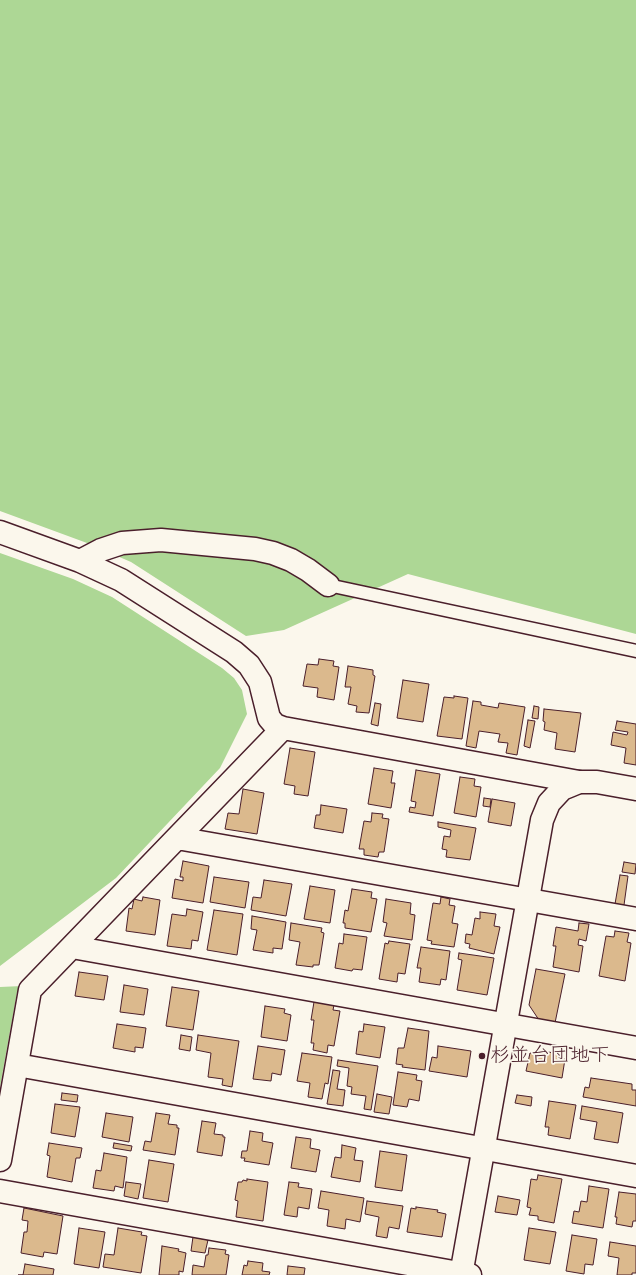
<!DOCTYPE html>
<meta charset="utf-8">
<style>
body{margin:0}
canvas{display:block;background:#fbf7ec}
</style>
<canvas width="636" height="1275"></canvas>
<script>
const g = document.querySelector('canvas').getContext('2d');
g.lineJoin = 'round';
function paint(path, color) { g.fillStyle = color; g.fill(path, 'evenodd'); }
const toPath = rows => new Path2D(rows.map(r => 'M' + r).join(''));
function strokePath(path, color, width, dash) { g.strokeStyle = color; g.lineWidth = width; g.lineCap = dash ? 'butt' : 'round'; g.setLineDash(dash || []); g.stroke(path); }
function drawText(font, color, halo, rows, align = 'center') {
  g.font = font + ' Caveat,"Klee One",sans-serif'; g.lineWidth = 3.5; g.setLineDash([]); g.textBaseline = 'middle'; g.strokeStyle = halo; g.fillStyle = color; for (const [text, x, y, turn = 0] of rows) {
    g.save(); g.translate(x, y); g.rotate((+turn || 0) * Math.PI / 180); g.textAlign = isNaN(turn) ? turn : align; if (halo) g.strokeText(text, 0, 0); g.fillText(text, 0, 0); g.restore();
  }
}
paint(toPath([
 [0,0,636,0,636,634,408,574,284,630,246,636,131,562,87,543,0,511],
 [0,553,73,579,112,597,222,668,234,678,242,690,247,714,220,768,116,878,0,966],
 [22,986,17,992,0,1087,0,987]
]), '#add795');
const building = toPath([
 [319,659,334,661,333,666,339,667,334,700,317,697,318,688,303,686,307,664,318,665,319,659],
 [348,666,373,670,373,675,375,676,369,713,356,712,357,706,348,704,351,687,345,687,348,666],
 [403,680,429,684,423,722,397,718,403,680],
 [454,696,468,698,462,739,437,736,444,697,454,698,454,696],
 [473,701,481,702,481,705,498,708,499,703,525,707,517,755,506,753,508,743,498,742,500,734,479,731,476,748,466,746,473,701],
 [375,703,381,704,378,726,371,724,375,703],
 [534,706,539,707,538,719,532,718,534,706],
 [544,709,581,713,575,752,555,749,557,733,544,730,545,722,543,721,544,709],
 [528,720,535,721,530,748,524,746,528,720],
 [617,721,636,724,636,765,624,763,626,748,611,745,613,732,627,735,628,732,615,730,617,721],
 [290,748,315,752,308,796,294,794,295,786,284,784,290,748],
 [374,768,393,771,391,783,395,783,391,808,368,804,374,768],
 [416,770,440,774,433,816,409,812,410,807,415,808,416,802,411,801,416,770],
 [460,777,475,779,474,786,481,787,476,817,454,813,460,777],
 [243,789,264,793,257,834,225,829,228,813,239,814,243,789],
 [484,798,491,799,490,807,483,806,484,798],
 [492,799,515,803,511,826,488,822,492,799],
 [321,805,347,809,343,833,314,828,316,815,320,815,321,805],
 [372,813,383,814,382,818,389,819,384,852,379,852,378,857,364,855,364,849,359,849,364,821,371,822,372,813],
 [438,822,476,828,470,860,446,857,447,850,442,849,444,836,450,837,451,830,438,827,438,822],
 [183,861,209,866,203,903,172,898,175,879,183,881,183,877,180,877,183,861],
 [624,862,636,864,635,874,622,872,624,862],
 [620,875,628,876,624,905,615,904,620,875],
 [214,877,249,882,245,908,210,902,214,877],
 [264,880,292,884,286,916,251,910,253,897,261,898,264,880],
 [310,886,335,890,330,923,304,919,310,886],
 [352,889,372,892,371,898,377,899,371,932,345,928,345,923,343,923,345,910,348,911,352,889],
 [143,897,160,900,155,935,126,931,129,908,132,909,134,899,142,901,143,897],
 [441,897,450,899,449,905,455,906,452,923,458,924,454,947,431,944,432,941,427,940,433,903,440,904,441,897],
 [386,899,411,903,410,914,415,915,412,940,384,936,387,923,383,922,386,899],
 [187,909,203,912,198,941,192,940,191,949,167,946,172,914,186,916,187,909],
 [214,910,243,914,237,955,207,950,214,910],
 [480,912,496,914,494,926,500,927,494,954,469,948,470,944,465,943,466,934,472,935,475,918,480,919,480,912],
 [252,916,286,922,282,949,273,948,273,953,253,950,257,930,251,929,252,916],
 [291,923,322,928,321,932,324,933,319,965,313,965,313,967,296,965,300,942,289,940,291,923],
 [579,923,589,924,586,941,579,939,578,945,583,946,579,972,553,967,556,946,553,946,556,927,578,931,579,923],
 [615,931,629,933,627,942,631,943,625,981,599,976,606,936,614,937,615,931],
 [344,934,367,937,362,970,353,969,352,971,335,968,339,943,343,944,344,934],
 [389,941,410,944,405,974,398,973,397,982,379,979,385,943,388,944,389,941],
 [421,947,450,951,446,980,441,979,440,985,419,982,421,968,417,968,421,947],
 [459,953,494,958,487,995,457,990,462,960,458,959,459,953],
 [536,969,565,974,555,1023,539,1020,529,1005,536,969],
 [79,972,108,976,104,1000,75,996,79,972],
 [124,985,148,989,144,1015,120,1012,124,985],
 [172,987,199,991,193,1030,166,1026,172,987],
 [314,1002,334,1005,333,1010,340,1011,334,1046,328,1045,327,1053,313,1050,314,1043,311,1043,314,1020,311,1020,314,1002],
 [265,1006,285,1009,284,1013,291,1015,287,1041,261,1037,265,1006],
 [117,1024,146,1028,143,1048,135,1047,135,1052,113,1048,117,1024],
 [364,1024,385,1027,380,1058,356,1054,359,1031,363,1032,364,1024],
 [408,1028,429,1031,425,1070,402,1067,403,1065,396,1064,398,1048,404,1048,408,1028],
 [181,1035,192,1037,190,1051,179,1049,181,1035],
 [198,1035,239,1041,232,1087,222,1085,223,1079,208,1077,211,1053,196,1050,198,1035],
 [258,1046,285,1050,281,1075,272,1073,271,1081,253,1079,258,1046],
 [438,1046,471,1051,467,1077,429,1071,432,1057,437,1058,438,1046],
 [548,1052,560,1054,559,1058,565,1059,562,1078,526,1071,530,1053,547,1055,548,1052],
 [302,1053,332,1057,328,1084,325,1083,322,1099,308,1097,310,1083,297,1081,302,1053],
 [338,1060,378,1066,371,1110,364,1109,366,1096,351,1094,352,1087,347,1086,349,1068,337,1066,338,1060],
 [333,1070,340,1071,337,1089,345,1090,343,1106,327,1104,333,1070],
 [398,1072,417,1075,416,1080,422,1081,419,1101,409,1099,407,1107,393,1105,398,1072],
 [591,1078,632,1084,632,1090,636,1090,636,1106,583,1097,585,1087,589,1088,591,1078],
 [62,1093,78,1095,77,1102,61,1100,62,1093],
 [377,1094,392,1097,389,1114,374,1112,377,1094],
 [517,1095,532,1097,531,1106,515,1103,517,1095],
 [549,1101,576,1105,570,1139,548,1135,549,1127,545,1127,549,1101],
 [55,1104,80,1107,75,1137,51,1133,55,1104],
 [582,1106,623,1113,618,1143,594,1139,597,1122,580,1119,582,1106],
 [106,1113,133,1117,129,1142,102,1137,106,1113],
 [156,1113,170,1115,168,1124,177,1125,177,1128,179,1128,175,1155,143,1150,145,1141,151,1142,156,1113],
 [202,1121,216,1123,214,1134,223,1135,223,1137,225,1137,222,1156,197,1152,202,1121],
 [250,1131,263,1133,262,1141,273,1143,269,1165,244,1161,245,1158,241,1158,242,1151,247,1151,250,1131],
 [296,1137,311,1139,310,1148,320,1150,316,1172,291,1168,296,1137],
 [49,1143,82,1148,80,1158,76,1158,72,1182,47,1177,50,1156,47,1155,49,1143],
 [114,1143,132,1146,131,1151,113,1148,114,1143],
 [342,1145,356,1148,354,1160,363,1161,360,1182,331,1177,335,1157,341,1158,342,1145],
 [380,1151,407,1155,402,1191,375,1187,380,1151],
 [104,1153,127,1157,123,1188,115,1186,114,1191,93,1188,96,1170,101,1171,104,1153],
 [149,1160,174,1164,168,1202,143,1198,149,1160],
 [538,1175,562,1179,554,1223,538,1220,538,1216,529,1215,531,1208,527,1207,531,1179,537,1180,538,1175],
 [247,1179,268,1182,263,1221,236,1217,238,1201,235,1200,238,1182,242,1182,243,1180,247,1181,247,1179],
 [126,1182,141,1184,138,1199,124,1196,126,1182],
 [289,1182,299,1183,298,1187,312,1189,309,1209,298,1207,297,1217,284,1215,289,1182],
 [589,1186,609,1189,603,1228,572,1223,574,1211,579,1212,581,1201,587,1202,589,1186],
 [321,1191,364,1198,360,1222,346,1219,345,1229,327,1226,329,1210,318,1208,321,1191],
 [619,1192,636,1194,636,1221,633,1221,632,1227,616,1224,617,1217,615,1217,619,1192],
 [498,1196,520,1200,517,1215,495,1212,498,1196],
 [367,1201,403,1206,399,1229,389,1227,387,1238,376,1236,379,1217,365,1214,367,1201],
 [416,1207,438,1210,437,1212,446,1214,442,1237,407,1232,411,1208,416,1209,416,1207],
 [24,1208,63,1216,57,1254,44,1252,43,1257,21,1253,24,1232,27,1232,28,1221,22,1220,24,1208],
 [79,1228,105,1232,99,1268,74,1264,79,1228],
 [118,1228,142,1232,141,1235,147,1236,141,1273,103,1267,105,1254,114,1255,118,1228],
 [529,1228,556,1232,550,1264,524,1260,529,1228],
 [572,1235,597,1239,593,1265,585,1264,584,1274,566,1271,572,1235],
 [193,1237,208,1240,205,1253,191,1251,193,1237],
 [610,1242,636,1246,636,1273,632,1273,632,1275,617,1275,619,1258,608,1256,610,1242],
 [162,1246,179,1249,178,1251,186,1253,183,1272,179,1271,179,1275,159,1275,162,1246],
 [209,1248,226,1250,225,1254,229,1255,226,1275,192,1275,193,1265,204,1267,206,1255,208,1255,209,1248],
 [248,1261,263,1263,262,1271,270,1272,269,1275,242,1275,244,1265,247,1266,248,1261],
 [25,1264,54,1269,53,1275,18,1275,23,1275,25,1264],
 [288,1266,305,1268,304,1275,287,1275,288,1266]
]);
paint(building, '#dbb98d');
strokePath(building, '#4a1f2b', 1);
const service = toPath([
 [328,585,636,651]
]);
const minor = toPath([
 [0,532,80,561,121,580,234,652,249,665,260,682,269,718,275,725,283,728],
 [80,561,101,550,122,543,161,540,255,549,273,553,291,560,308,570,328,585],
 [177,838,636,919],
 [72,947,636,1048],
 [17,1065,636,1176],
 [0,1160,30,990,283,728,579,782],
 [0,1191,470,1275]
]);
const tertiary = toPath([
 [461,1275,542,820,549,803,562,789,579,782,597,782,636,789]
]);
strokePath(service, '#4a1f2b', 15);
strokePath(minor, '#4a1f2b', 25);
strokePath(tertiary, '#4a1f2b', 25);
strokePath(service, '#fbf7ec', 12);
strokePath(minor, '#fbf7ec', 22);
strokePath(tertiary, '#fbf7ec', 22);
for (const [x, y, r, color] of [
 [482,1056,4,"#4a1f2b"]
]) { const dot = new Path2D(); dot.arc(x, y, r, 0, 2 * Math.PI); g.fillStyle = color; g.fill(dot); strokePath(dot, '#fbf7ec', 1.5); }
drawText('20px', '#4a1f2b', '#fbf7ec', [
 ["杉並台団地下",490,1056]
], 'left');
</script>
